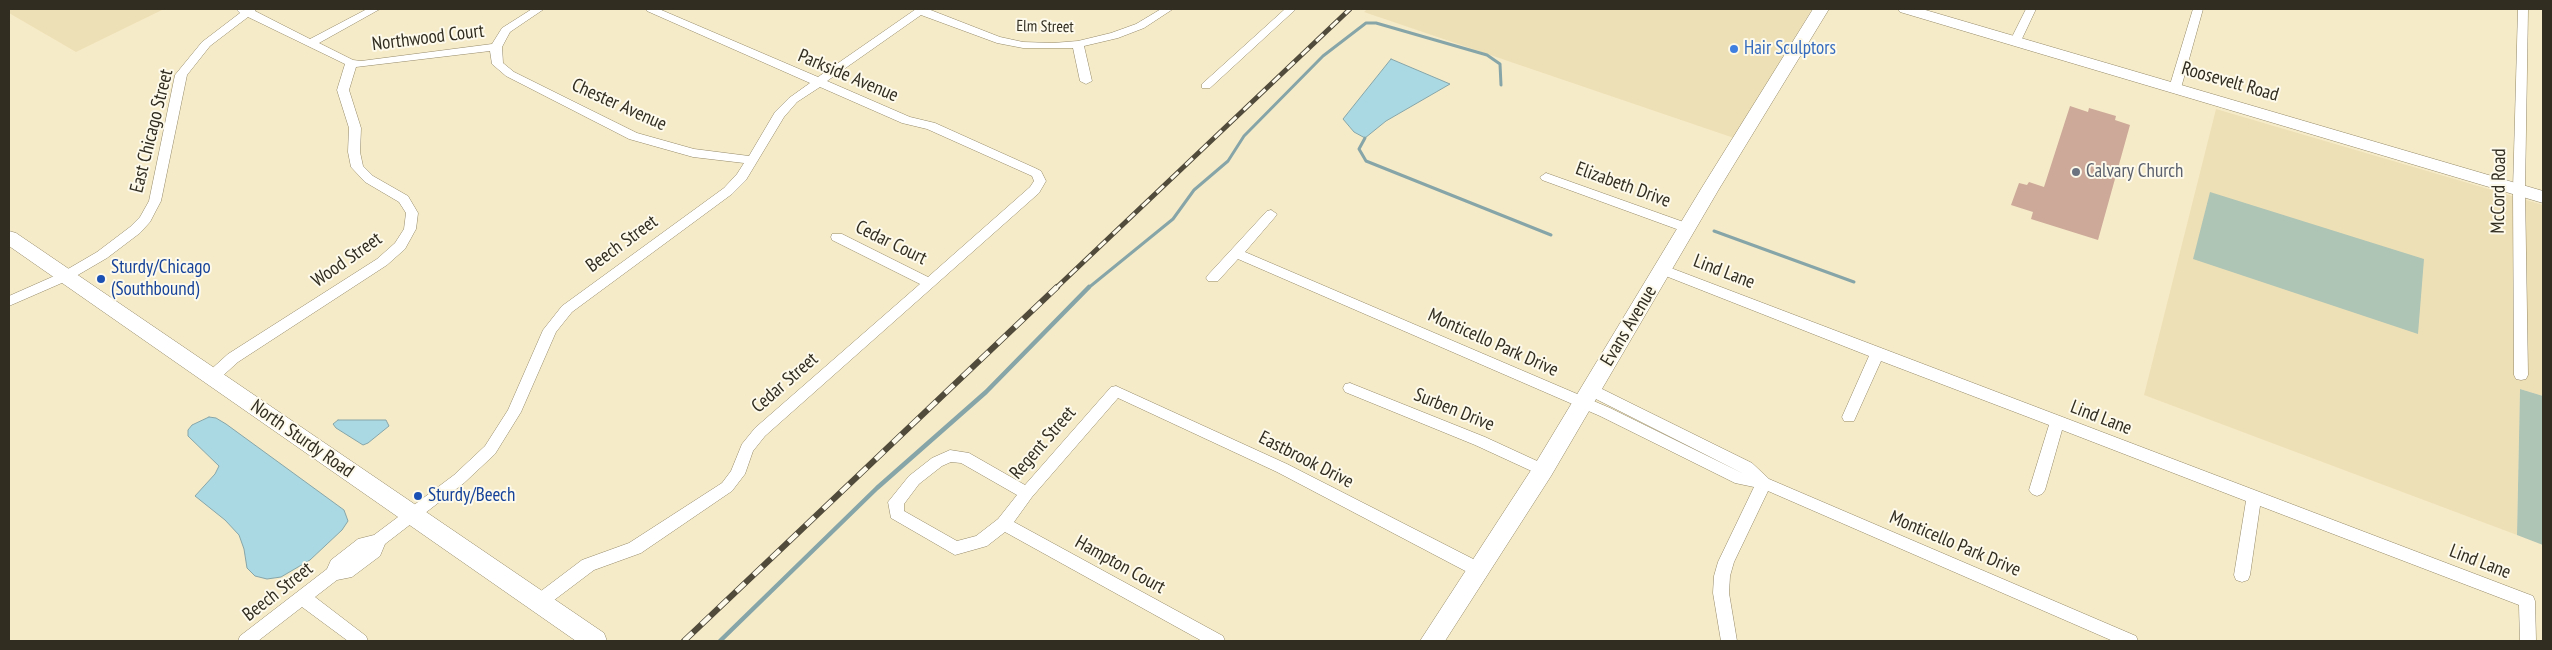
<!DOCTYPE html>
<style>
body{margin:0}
#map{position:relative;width:2552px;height:650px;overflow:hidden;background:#f6ebc8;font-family:"PT Sans Narrow",sans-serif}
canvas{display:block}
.frame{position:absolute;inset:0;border:10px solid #312d20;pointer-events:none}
</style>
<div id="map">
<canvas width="2552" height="650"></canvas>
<div class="frame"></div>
</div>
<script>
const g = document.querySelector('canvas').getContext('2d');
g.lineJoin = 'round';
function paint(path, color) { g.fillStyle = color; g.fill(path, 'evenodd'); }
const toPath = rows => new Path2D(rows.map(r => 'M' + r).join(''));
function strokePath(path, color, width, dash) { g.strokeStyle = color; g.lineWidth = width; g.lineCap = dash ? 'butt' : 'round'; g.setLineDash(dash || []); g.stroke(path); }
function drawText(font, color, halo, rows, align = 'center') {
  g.font = font + ' "PT Sans Narrow",sans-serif'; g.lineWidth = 4; g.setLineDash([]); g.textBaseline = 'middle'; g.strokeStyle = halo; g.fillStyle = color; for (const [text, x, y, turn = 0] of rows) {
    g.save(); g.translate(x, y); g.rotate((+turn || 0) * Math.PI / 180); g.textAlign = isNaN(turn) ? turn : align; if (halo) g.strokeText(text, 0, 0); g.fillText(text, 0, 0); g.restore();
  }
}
paint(toPath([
 [9,9,164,9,76,52,9,13],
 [1367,9,1812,9,1734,138,1364,12],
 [2216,109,2543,205,2543,396,2520,389,2517,535,2144,395]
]), '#eee0b6');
paint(toPath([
 [2210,192,2424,259,2418,334,2193,259],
 [2520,389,2543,396,2543,545,2517,535]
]), '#aec4b5');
const water = toPath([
 [1391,59,1450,84,1386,121,1365,138,1354,132,1343,119,1391,59],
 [209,417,216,418,226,424,344,510,348,521,342,530,310,560,281,577,267,579,255,576,247,568,244,549,239,535,225,520,195,496,215,474,219,466,188,436,188,430,192,425,209,417],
 [338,420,386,420,389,426,368,443,363,445,336,428,333,424,338,420]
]);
paint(water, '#abd9e3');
strokePath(water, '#86a5a8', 1);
strokePath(toPath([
 [1365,138,1359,149,1366,161,1551,235],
 [1714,231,1854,282],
 [1087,289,1173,219,1194,190,1228,161,1244,136,1323,56,1366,23,1376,23,1487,55,1500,64,1501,85]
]), '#86a5a8', 3);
strokePath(toPath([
 [720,641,877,488,986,392,1089,287]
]), '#86a5a8', 4.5);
paint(toPath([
 [2070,106,2088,112,2089,108,2116,116,2115,120,2130,125,2098,240,2031,219,2033,212,2011,205,2019,183,2027,185,2029,182,2044,187]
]), '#cca999');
const street = toPath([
 [236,9,256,9,255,11,310,39,367,9,380,9,319,43,353,60,361,61,492,44,502,28,532,9,544,9,510,32,502,47,503,63,514,72,637,133,694,149,749,156,775,112,789,98,810,83,647,11,646,9,659,9,818,77,916,9,928,9,1000,37,1023,42,1053,43,1078,41,1111,33,1136,24,1161,9,1173,9,1144,28,1118,38,1084,46,1092,81,1086,84,1080,81,1073,48,1023,48,997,43,921,15,827,81,910,117,935,123,1035,168,1041,171,1046,181,1039,193,765,436,753,451,745,474,732,491,641,553,594,570,545,607,539,609,533,607,531,602,533,597,582,560,629,543,722,483,731,471,742,444,755,428,920,284,832,240,831,237,832,234,842,234,928,277,1030,187,1034,181,1032,176,927,129,902,123,820,87,797,102,784,117,746,180,732,194,572,312,556,332,521,412,495,454,464,483,385,544,380,556,352,577,337,580,315,597,366,636,368,641,348,641,302,607,258,641,238,641,240,636,327,569,331,560,358,539,374,535,454,475,485,446,508,410,543,330,562,306,724,188,737,174,744,163,693,157,629,139,506,76,492,64,490,51,356,67,349,90,361,128,360,152,363,166,373,176,408,196,418,213,416,229,405,249,387,265,238,362,217,381,212,382,207,381,205,377,207,373,228,354,377,259,395,243,404,229,406,213,399,202,365,182,351,167,348,152,349,128,337,90,345,64,248,17,210,46,187,75,161,201,150,222,140,233,107,258,71,279,9,306,9,296,61,273,97,252,130,227,140,217,149,201,175,75,202,42,240,13,236,9],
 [1285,9,1296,9,1210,88,1202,88,1202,84,1285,9],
 [2026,9,2036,9,2020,43,2012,43,2010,41,2026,9],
 [2193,9,2203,9,2181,88,2175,91,2169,88,2193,9],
 [2518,9,2528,9,2525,190,2528,375,2526,379,2521,380,2516,379,2514,375,2513,190,2518,9],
 [1546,173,1692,225,1693,228,1687,232,1682,231,1542,180,1540,177,1546,173],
 [1271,210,1277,214,1275,217,1245,252,1610,408,1744,474,1586,394,1584,390,1586,386,1596,386,1752,463,1769,479,2136,636,2138,641,2113,641,1768,491,1734,562,1730,576,1729,593,1737,641,1721,641,1713,593,1714,576,1718,562,1754,487,1735,483,1600,416,1238,259,1218,281,1208,281,1206,278,1208,275,1267,211,1271,210],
 [1663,265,2533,596,2535,601,2536,641,2520,641,2519,605,2260,506,2250,575,2248,580,2242,582,2236,580,2234,575,2246,501,2062,430,2045,490,2042,494,2037,496,2032,494,2029,490,2049,425,1881,361,1854,421,1844,421,1842,417,1869,356,1658,273,1656,270,1663,265],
 [1350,383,1485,437,1548,466,1551,470,1548,474,1543,476,1538,474,1475,445,1345,392,1343,388,1345,384,1350,383],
 [1116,386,1287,464,1483,564,1485,569,1483,574,1477,576,1471,574,1277,472,1118,398,1032,497,1014,522,1223,636,1225,641,1202,641,1005,532,987,546,955,555,891,518,888,502,909,476,932,458,950,450,969,453,1025,485,1111,387,1116,386],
 [951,462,961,463,1017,495,998,519,976,536,957,541,904,511,904,504,919,484,942,466,951,462]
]);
const secondary = toPath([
 [1813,9,1829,9,1719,189,1551,476,1445,641,1420,641,1535,464,1701,189,1813,9],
 [1898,9,1922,9,2543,191,2543,203,1900,12,1898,9],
 [9,231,16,233,604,633,607,641,576,641,9,246,9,231]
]);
strokePath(street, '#948969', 1);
strokePath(secondary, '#948969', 1);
paint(street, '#fff');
paint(secondary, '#fff');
const railFar1 = toPath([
 [1055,289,1350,9]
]);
const rail = toPath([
 [684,641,1057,287]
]);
strokePath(railFar1, '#504b3b', 5);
strokePath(rail, '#504b3b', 6);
strokePath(railFar1, '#fdf9eb', 3, [10]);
strokePath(rail, '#fdf9eb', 4.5, [12]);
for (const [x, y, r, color] of [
 [1734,49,5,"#3f7fe0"],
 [2076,172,5,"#6b7280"],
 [101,279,5,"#1a4fb4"],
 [418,496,5,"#1a4fb4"]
]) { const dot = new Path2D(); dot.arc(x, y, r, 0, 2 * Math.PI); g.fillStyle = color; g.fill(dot); strokePath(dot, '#fdf9eb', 2); }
drawText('16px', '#312d20', '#fdf9eb', [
 ["Elm Street",1045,27,1]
]);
drawText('19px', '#312d20', '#fdf9eb', [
 ["Northwood Court",428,38,-7],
 ["Parkside Avenue",848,76,23],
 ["Roosevelt Road",2230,82,16],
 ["Chester Avenue",619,105,24],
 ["East Chicago Street",152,131,-76],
 ["Elizabeth Drive",1623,185,20],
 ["McCord Road",2499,191,-89],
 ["Cedar Court",891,243,26],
 ["Beech Street",622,244,-36],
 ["Wood Street",347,260,-35],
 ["Lind Lane",1724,272,21],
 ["Evans Avenue",1629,326,-59],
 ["Monticello Park Drive",1493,343,24],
 ["Cedar Street",785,383,-41],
 ["Surben Drive",1454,410,22],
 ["Lind Lane",2101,418,21],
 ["North Sturdy Road",302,439,35],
 ["Regent Street",1043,443,-49],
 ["Eastbrook Drive",1306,460,27],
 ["Monticello Park Drive",1955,544,23],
 ["Lind Lane",2480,562,21],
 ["Hampton Court",1120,565,29],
 ["Beech Street",278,592,-38]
]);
drawText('19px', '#366cbe', '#fdf9eb', [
 ["Hair Sculptors",1744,49]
], 'left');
drawText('19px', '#5b616d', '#fdf9eb', [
 ["Calvary Church",2086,172]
], 'left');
drawText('19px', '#164399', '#fdf9eb', [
 ["Sturdy/Chicago",111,268],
 ["(Southbound)",111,290],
 ["Sturdy/Beech",428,496]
], 'left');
</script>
